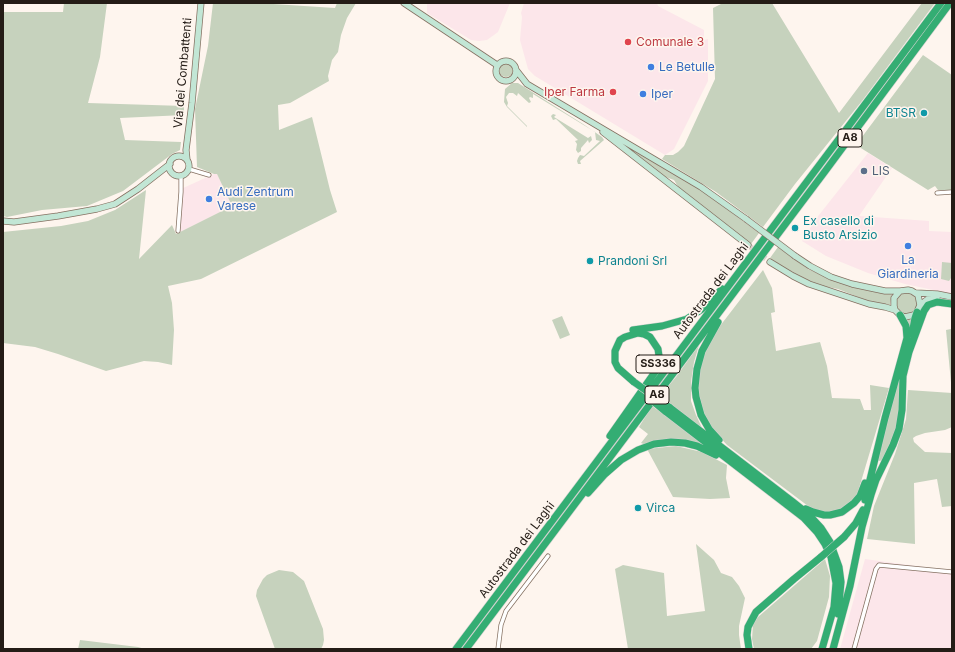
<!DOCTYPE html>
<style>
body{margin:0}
#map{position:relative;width:955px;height:652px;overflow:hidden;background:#fef5ee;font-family:Inter,sans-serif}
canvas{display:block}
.frame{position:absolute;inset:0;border:4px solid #241c16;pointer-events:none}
</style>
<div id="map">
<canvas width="955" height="652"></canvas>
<div class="frame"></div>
</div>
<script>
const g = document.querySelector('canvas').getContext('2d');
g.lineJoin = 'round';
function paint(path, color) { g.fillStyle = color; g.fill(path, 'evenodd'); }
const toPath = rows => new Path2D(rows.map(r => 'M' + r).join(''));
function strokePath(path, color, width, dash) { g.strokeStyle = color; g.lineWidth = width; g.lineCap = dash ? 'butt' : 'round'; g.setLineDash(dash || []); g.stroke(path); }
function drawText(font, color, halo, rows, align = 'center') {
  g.font = font + ' Inter,sans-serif'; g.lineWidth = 3; g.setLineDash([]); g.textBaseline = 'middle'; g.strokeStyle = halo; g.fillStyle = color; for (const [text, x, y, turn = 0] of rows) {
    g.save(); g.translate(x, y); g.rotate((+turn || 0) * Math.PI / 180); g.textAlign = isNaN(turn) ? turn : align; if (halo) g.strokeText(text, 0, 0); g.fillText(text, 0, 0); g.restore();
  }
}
paint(toPath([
 [427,3,510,3,498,32,487,40,479,41,471,40,427,13],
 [524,3,657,3,658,6,704,30,704,40,708,39,708,81,674,149,665,155,535,76,528,69,520,40,522,17,521,13],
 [868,153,892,168,859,216,929,221,929,231,952,232,952,294,905,284,868,273,826,256,802,241,815,220],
 [214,174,217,174,232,206,178,233,181,189],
 [865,559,952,571,952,649,840,649]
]), '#fce6ea');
paint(toPath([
 [64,3,107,3,100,57,88,103,184,106,184,115,120,118,125,140,181,142,180,150,172,154,123,191,87,206,42,210,7,217,3,216,3,12,63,12],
 [213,3,258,3,335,8,337,3,356,3,347,18,341,35,338,52,332,60,328,76,329,81,290,103,278,105,279,130,312,117,330,190,337,212,201,279,168,286,172,303,174,330,172,365,158,362,144,361,106,371,58,354,35,347,3,343,3,232,61,226,88,221,115,210,146,190,139,259,172,225,176,234,232,206,217,174,214,174,197,167,195,109,208,46],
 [723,3,772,3,839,113,922,3,935,3,862,101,795,184,763,227,716,192,662,159,665,155,673,155,678,152,684,146,715,79,713,8],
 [923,55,952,75,952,190,938,190,935,186,928,190,856,145],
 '499 70a7 7 0 1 1 14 0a7 7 0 1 1-14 0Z',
 [512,83,518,83,583,124,602,137,604,140,580,161,581,164,578,164,577,161,578,158,580,155,584,156,600,141,596,140,595,132,533,94,533,98,530,97,529,98,531,102,529,103,518,93,517,96,513,93,509,93,506,97,508,103,507,106,527,126,527,127,507,107,504,102,505,89],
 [553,114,556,115,554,117,588,138,591,136,592,140,589,143,588,140,581,148,581,151,578,153,576,150,577,144,575,141,578,140,556,119,553,120,551,116],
 [622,143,703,191,759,233,751,244,680,190,674,180,663,176],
 [778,247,808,269,834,281,854,287,892,294,890,305,868,301,838,289,818,285,817,283,816,284,793,273,792,271,790,272,770,258],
 [942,262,952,263,951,278,949,281,941,279],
 [763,270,772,288,775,312,771,313,776,351,820,342,827,366,832,398,860,399,864,410,871,410,870,385,889,388,857,495,850,505,838,512,816,512,727,445,714,431,704,414,698,389,699,377,703,357,711,341,720,326],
 '896 303a11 11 0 1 1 22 0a11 11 0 1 1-22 0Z',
 [562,316,570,335,560,339,552,320],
 [912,319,898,418,894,435,883,460,879,461,878,460,901,367,906,320],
 [952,326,952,427,945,430,925,433,916,436,913,438,914,442,925,452,952,453,952,506,942,507,937,479,914,483,915,544,867,539,874,506,895,454,906,419,908,390,952,393,946,330,951,329],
 [699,345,694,362,691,382,691,401,696,415,703,430,660,396,676,377],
 [652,406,710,447,692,441,671,440,646,445,641,443,648,434,639,427],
 [676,446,702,452,727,465,726,478,730,498,710,499,673,497,647,449],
 [696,544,714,560,721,573,732,577,739,586,745,598,739,626,739,635,741,649,628,649,615,569,623,565,664,573,667,616,705,611],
 [825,559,830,576,829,597,817,641,811,649,754,649,752,639,753,624,758,617],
 [279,570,293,572,304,581,323,629,324,640,323,645,321,649,275,649,256,596,257,590,263,579,267,575],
 [80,640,138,647,145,649,78,649]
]), '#c6d2bd');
strokePath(toPath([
 [748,245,770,262]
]), '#ddd4ce', 5.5, [5.5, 3]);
const street = toPath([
 [189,169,209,175],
 [937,193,952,192],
 [178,231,181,192,181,176],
 [498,649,501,625,506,611,548,556],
 [854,649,876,569,879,565,952,572]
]);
const secondary = toPath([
 [404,3,497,65],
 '496 71a10 10 0 1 1 20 0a10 10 0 1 1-20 0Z',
 [516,70,527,84,701,187,746,219],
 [603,132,748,245],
 '169 166a10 10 0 1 1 20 0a10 10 0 1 1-20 0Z',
 [187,160,186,150,192,103,201,3],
 [3,221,14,222,58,216,97,209,115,204,138,189,170,164],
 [795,256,810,266,831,277,852,284,885,291,900,291],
 [770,262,793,276,809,284,869,304,885,307,895,310,900,315,905,317,914,315,917,312,920,305,918,295,912,291,908,290,900,291,894,298,894,306,895,310],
 [916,293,937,294,952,297],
 [920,305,928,299,937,297]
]);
const highway = toPath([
 [718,322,702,351,697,369,695,388,696,397,701,415,709,429,719,440],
 [633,330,662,326,687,319,702,309,722,289],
 [912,334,915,318,917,312],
 [669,407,793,502,808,514,821,528,830,542,839,567,841,582,838,614],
 [665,411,804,518,817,532,825,544,831,557,836,583,834,607,822,649],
 [610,436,655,372,658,364,659,356,658,349,650,337,644,334,638,333,625,337,620,340,615,351,615,362,618,368,634,382],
 [588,493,605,474,621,460,638,450,654,444,671,442,685,443,697,446,716,455],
 [865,500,885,418,907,338,906,326,900,315],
 [806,509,813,512,824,515,830,515,842,512,854,503,860,496,865,483],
 [844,537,856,523,863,510],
 [456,649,941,3],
 [466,649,826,170,950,3],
 [749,649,747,635,748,627,756,612,794,579,821,557],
 [833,649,850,586,862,527,871,495,876,480,893,445,899,429,902,410,903,376,909,352,924,311,928,305,937,302,952,304]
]);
strokePath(street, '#857162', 5);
strokePath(secondary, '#857162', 7);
strokePath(highway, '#d3d2d0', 8);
strokePath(street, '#fff', 3.5);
strokePath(secondary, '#c2e6d5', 5.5);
strokePath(highway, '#34ad73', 7);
const secondaryBridge = toPath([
 [746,219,795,256]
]);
const highwayBridge = toPath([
 [634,382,669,407],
 [654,402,665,411],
 [821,557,844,537]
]);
strokePath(secondaryBridge, '#857162', 7, []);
strokePath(highwayBridge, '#d3d2d0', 8, []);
strokePath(secondaryBridge, '#c2e6d5', 5.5);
strokePath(highwayBridge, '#34ad73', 7);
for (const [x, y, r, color] of [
 [628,42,4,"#e0444e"],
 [651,67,4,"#3f7fe0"],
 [613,92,4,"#e0444e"],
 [643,94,4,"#3f7fe0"],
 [924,113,4,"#0f9aa8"],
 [864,171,4,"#5c6f8a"],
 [209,199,4,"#3f7fe0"],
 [795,228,4,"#0f9aa8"],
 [908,246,4,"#3f7fe0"],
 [590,261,4,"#0f9aa8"],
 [638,508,4,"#0f9aa8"]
]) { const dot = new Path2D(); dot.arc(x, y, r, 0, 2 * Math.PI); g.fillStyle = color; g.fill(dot); strokePath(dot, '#fef5ee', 1.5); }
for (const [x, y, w] of [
 [850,138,24],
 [658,364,44],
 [657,395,24]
]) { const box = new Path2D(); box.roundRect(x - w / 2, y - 9, w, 18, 3); g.fillStyle = '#fef5ee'; g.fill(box); strokePath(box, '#241c16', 1); }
drawText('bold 11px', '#241c16', null, [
 ["A8",850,138],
 ["SS336",658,364],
 ["A8",657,395]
]);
drawText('12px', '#be3a42', '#fef5ee', [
 ["Comunale 3",636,42],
 ["Iper Farma",605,92,"right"]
], 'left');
drawText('12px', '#366cbe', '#fef5ee', [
 ["Le Betulle",659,67],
 ["Iper",651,94],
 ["Audi Zentrum",217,192],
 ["Varese",217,206],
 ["La",908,260,"center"],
 ["Giardineria",908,274,"center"]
], 'left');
drawText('12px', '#241c16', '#fef5ee', [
 ["Via dei Combattenti",183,73,-85],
 ["Autostrada dei Laghi",711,291,-53],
 ["Autostrada dei Laghi",517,550,-53]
]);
drawText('12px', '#0d838f', '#fef5ee', [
 ["BTSR",916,113,"right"],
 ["Ex casello di",803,221],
 ["Busto Arsizio",803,235],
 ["Prandoni Srl",598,261],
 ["Virca",646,508]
], 'left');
drawText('12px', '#4e5e75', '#fef5ee', [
 ["LIS",872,171]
], 'left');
</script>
